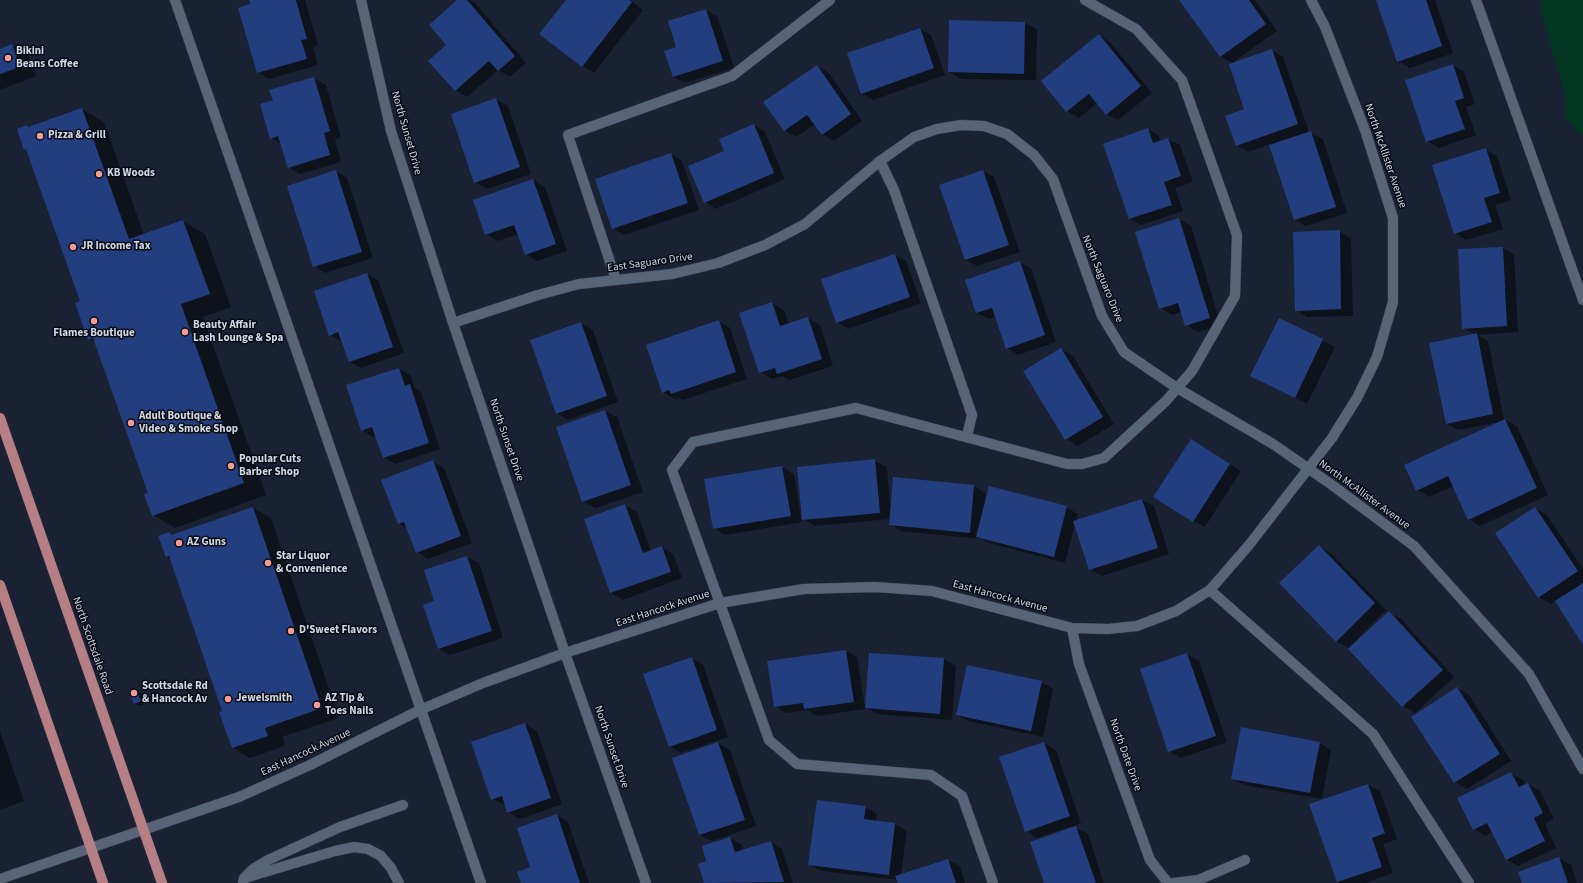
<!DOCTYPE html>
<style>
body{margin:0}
canvas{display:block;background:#192133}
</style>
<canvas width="1583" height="883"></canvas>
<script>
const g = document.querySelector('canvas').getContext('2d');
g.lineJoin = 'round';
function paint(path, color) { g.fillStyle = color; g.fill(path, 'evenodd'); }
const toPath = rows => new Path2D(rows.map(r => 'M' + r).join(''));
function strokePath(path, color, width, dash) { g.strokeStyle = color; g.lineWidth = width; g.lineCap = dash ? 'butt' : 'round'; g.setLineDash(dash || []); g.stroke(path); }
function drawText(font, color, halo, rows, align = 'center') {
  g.font = font + ' "Source Sans 3",sans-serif'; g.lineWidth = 3; g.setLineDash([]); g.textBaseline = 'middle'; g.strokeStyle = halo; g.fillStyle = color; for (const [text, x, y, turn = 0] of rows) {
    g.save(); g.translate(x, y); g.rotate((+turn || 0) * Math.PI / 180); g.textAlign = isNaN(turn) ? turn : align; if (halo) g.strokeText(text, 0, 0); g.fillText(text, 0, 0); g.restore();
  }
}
paint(toPath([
 [1541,0,1583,0,1583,135,1578,132,1565,118,1565,95,1540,9]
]), '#023522');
paint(toPath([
 [250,0,305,0,318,45,313,47,318,65,269,79,258,72],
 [459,0,469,0,475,3,526,63,510,77,498,70,467,97,455,90,448,45],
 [567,0,630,0,643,10,594,73,582,66],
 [1180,0,1255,0,1277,31,1232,63,1220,56],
 [1377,0,1435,0,1453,53,1410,68,1398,61],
 [706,10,717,16,734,68,685,83,674,77,677,47],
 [950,21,1025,23,1037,29,1036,80,961,79,949,72],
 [920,29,931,35,945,75,873,100,862,93],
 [1099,35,1110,42,1152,93,1118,120,1106,114,1097,103,1079,118,1067,111,1042,82],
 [11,45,29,55,36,76,0,90,0,50],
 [1272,50,1283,57,1309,132,1323,139,1347,213,1306,226,1295,220,1270,144,1248,152,1236,145,1246,110],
 [1453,65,1464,72,1475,104,1466,107,1476,135,1439,148,1427,141],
 [817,66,829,73,862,121,834,141,822,134,815,124,796,137,784,130],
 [314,78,326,85,341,138,335,140,341,162,300,174,288,167,282,144,271,138,274,101],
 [496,99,508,106,531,174,487,189,475,182],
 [82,109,104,122,144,235,183,221,205,234,231,307,203,317,266,495,175,528,153,515,149,494,96,343,89,339,81,301,28,151,25,149,27,126,30,127],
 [754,125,765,132,785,179,716,209,705,202,725,151],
 [1148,129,1159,136,1161,141,1168,139,1180,145,1193,182,1175,188,1183,211,1141,225,1130,219],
 [1485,149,1497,156,1511,200,1495,205,1503,229,1466,240,1455,233],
 [671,154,682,161,699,210,624,235,613,228],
 [336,171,347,178,373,258,325,273,314,266],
 [983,171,994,177,1020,252,977,266,966,260],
 [533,180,545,187,567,251,537,261,526,254,519,234,498,241,486,234],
 [1179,219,1191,226,1221,325,1198,332,1186,325,1182,312,1172,315,1160,308],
 [1339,231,1351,238,1353,316,1307,317,1296,310],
 [1503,248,1514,254,1518,332,1477,335,1488,341,1504,419,1517,426,1548,495,1480,526,1469,519,1453,486,1429,497,1417,490,1500,422,1458,430,1446,423,1475,335,1463,328],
 [895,255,906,261,921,303,848,329,837,322],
 [1020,262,1031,268,1056,342,1018,355,1007,348,996,317,989,319,977,313],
 [367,274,378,280,404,353,361,368,350,362,343,342,330,335],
 [772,303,784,310,789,325,808,318,820,325,833,366,789,380,782,376,772,379,760,372],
 [1280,319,1335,347,1307,404,1263,382],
 [719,321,730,328,747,379,683,400,678,398,675,399,663,392],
 [581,323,593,330,618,402,568,420,557,413],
 [1061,349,1073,356,1114,424,1078,446,1066,439],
 [399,369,410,375,415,388,421,392,440,449,395,464,383,457,376,436,373,437,362,430],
 [605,411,617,417,643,492,595,508,583,502,557,427],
 [1202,447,1241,471,1205,527,1193,521],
 [875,461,887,467,890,507,894,478,974,486,986,493,985,503,1066,507,1078,514,1076,521,1142,500,1154,506,1169,554,1102,576,1090,569,1075,524,1065,563,989,543,981,539,901,531,890,524,890,519,815,526,803,519],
 [433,462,444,468,472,543,428,559,417,552,408,529,399,524],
 [782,467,794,474,802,522,725,535,714,528],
 [625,505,637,512,651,551,662,547,673,554,682,578,623,600,611,593,585,520],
 [253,508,271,518,339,718,282,737,285,746,250,758,233,748,224,712,171,559,166,556,169,533,173,535],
 [1535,508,1547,515,1583,569,1583,643,1556,600,1551,604,1539,597],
 [1319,546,1331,553,1386,610,1348,648,1336,641],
 [467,557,479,563,503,638,450,655,439,649,435,602],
 [1389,613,1401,619,1454,677,1415,713,1403,706],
 [846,651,857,657,865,707,870,654,944,659,956,666,952,720,877,714,865,707,865,709,817,716,807,710,786,713,775,706],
 [1187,654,1199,661,1227,742,1181,758,1169,751],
 [692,658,703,665,728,737,681,753,669,746],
 [1041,682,1053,689,1043,737,968,721,957,715],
 [1457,688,1469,695,1511,761,1467,789,1455,782],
 [136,690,142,694,146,704,140,706,134,703],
 [525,724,537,731,562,804,520,819,508,812,506,805,492,799],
 [0,731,24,801,0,810],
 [718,743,730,750,756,826,712,841,700,835],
 [1044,743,1056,750,1081,823,1037,838,1026,831],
 [1320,743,1331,750,1322,799,1244,785,1232,778],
 [1511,773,1523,780,1525,785,1528,784,1540,791,1554,819,1545,824,1556,848,1518,866,1507,860,1493,832,1485,836,1474,829],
 [1368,785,1380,791,1397,839,1383,844,1393,873,1365,883,1340,883,1338,882,1311,805],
 [865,807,877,814,876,822,895,824,907,831,901,875,948,860,960,866,965,883,899,883,898,880,821,871,809,864],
 [557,815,568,822,589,883,522,883],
 [1076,828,1088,834,1104,883,1045,883],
 [730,838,742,845,743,850,771,842,782,849,793,883,705,883,699,865,708,862],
 [1559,858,1571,865,1577,883,1523,883]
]), '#0007');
paint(toPath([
 [249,0,296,0,307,39,301,40,307,59,257,73,238,8,250,4],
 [457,0,467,0,515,56,498,71,489,61,455,91,428,61,446,45,429,25],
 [566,0,629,0,632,2,582,67,539,34],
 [1179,0,1249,0,1266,24,1220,57],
 [1376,0,1426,0,1442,46,1397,62],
 [706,9,723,61,673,77,664,51,676,47,668,21],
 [949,20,1025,22,1024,74,948,72],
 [920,28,934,68,861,94,847,53],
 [1099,34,1141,86,1106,115,1089,94,1066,112,1041,81],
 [12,44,20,67,0,74,0,49],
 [1272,49,1298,124,1236,146,1225,116,1244,109,1229,64],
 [1453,64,1464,98,1455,101,1465,129,1426,142,1405,80],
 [817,65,851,114,822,135,807,115,784,131,763,102],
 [314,77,330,131,324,133,330,155,288,168,278,136,270,139,260,104,273,100,269,90],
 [496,98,520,167,474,183,451,114],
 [82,108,129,239,183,220,210,294,181,304,244,483,152,516,144,494,148,493,93,338,88,340,75,303,80,301,26,149,24,150,17,129,27,125,28,127],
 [754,124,774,173,704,203,688,166,724,151,719,139],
 [1148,128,1153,143,1168,138,1181,176,1164,182,1172,205,1129,219,1103,144],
 [1311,131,1336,207,1294,220,1269,145],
 [1486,148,1500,193,1484,198,1492,222,1454,234,1432,165],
 [671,153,688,203,612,229,595,179],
 [336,170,362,252,313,267,287,186],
 [983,170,1009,245,965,260,939,185],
 [533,179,556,244,525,255,514,225,485,235,473,200],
 [1179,218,1210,318,1185,326,1178,303,1159,309,1135,232],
 [1340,230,1341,309,1295,311,1293,232],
 [1503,247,1507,326,1462,329,1458,249],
 [895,254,910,297,836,323,821,279],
 [1020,261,1045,335,1006,349,992,308,976,313,965,280],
 [367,273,393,347,349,362,338,332,329,336,314,291],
 [772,302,780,326,808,317,822,359,777,374,775,368,759,373,739,313],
 [1279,318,1323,339,1295,398,1250,376],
 [719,320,736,372,671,394,669,390,662,393,646,345],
 [581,322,607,396,556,414,530,340],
 [1477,333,1493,414,1446,424,1429,343],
 [1061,348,1103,417,1065,440,1023,371],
 [399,368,405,386,410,384,429,443,383,458,372,427,361,431,346,385],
 [605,410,631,485,582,502,556,427],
 [1505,419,1537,488,1468,520,1448,476,1416,491,1404,465],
 [1191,439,1230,464,1193,522,1153,497],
 [875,459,880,513,802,520,797,467],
 [433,460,461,536,416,553,404,522,398,524,381,480],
 [782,466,791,516,713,529,704,479],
 [893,477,974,485,970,533,889,525],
 [989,486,1067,506,1054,557,976,537],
 [1142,499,1158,548,1089,570,1073,521],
 [625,504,643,553,662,546,671,572,610,593,584,519],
 [253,507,322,708,265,728,268,736,232,748,219,712,222,711,169,556,166,557,158,536,170,532,171,535],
 [1535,507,1578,571,1538,598,1495,533],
 [1319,545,1375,603,1336,642,1279,583],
 [467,556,492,631,438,649,423,605,434,601,424,570],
 [1583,583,1583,645,1555,601],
 [1389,611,1443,670,1402,707,1348,649],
 [846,650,854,702,804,709,803,703,774,707,767,661],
 [869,653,944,658,940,714,865,708],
 [1187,653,1216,736,1168,752,1140,669],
 [692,657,717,730,669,747,643,674],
 [967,665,1042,681,1031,731,956,715],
 [1457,687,1500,754,1454,783,1411,717],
 [136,689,141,701,134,704,129,692],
 [525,723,551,798,507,813,502,796,491,800,471,742],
 [1241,727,1320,742,1310,793,1231,779],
 [718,742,745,820,699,835,672,758],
 [1044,742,1070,816,1025,832,999,757],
 [1511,772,1519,787,1528,783,1543,813,1534,818,1545,841,1506,860,1487,823,1473,830,1457,798],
 [1368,784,1385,833,1372,838,1382,867,1337,882,1309,804],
 [817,800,866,806,864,819,895,823,889,875,808,865],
 [557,814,580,883,521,883,517,872,530,867,517,828],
 [1076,826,1096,883,1044,883,1030,842],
 [730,837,735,852,771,841,784,882,704,883,698,864,706,861,702,846],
 [1559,857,1568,883,1522,883,1518,872],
 [948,859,956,883,898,883,895,876]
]), '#223e7f');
const lane = toPath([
 [175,0,481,883],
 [1476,0,1583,300],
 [880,161,894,190,972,415,967,436],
 [616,280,568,135,732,76,830,0],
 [1210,590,1373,734,1469,883],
 [248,877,335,851,354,847,368,849,381,856,391,868,399,883],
 [243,883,244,878,253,869,268,860,340,827,403,805],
 [993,883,962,796,931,775,797,764,769,740,672,470,693,442,856,408,1067,464,1082,464,1104,458,1166,401,1192,371,1235,296,1237,235,1182,80,1136,29,1085,0]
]);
const street = toPath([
 [361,0,391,131,453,323,565,653,646,883],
 [453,323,538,295,579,284,672,274,718,263,765,245,805,224,880,161,914,137,937,129,961,125,984,126,1007,134,1034,155,1053,179,1102,316,1124,352,1177,388,1273,444,1332,485,1414,546,1529,674,1583,769],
 [1072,628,1079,664,1150,860,1168,883],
 [0,879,239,797,310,765,420,710,483,683,565,653,720,603,804,589,875,587,932,591,1072,628,1108,629,1137,626,1176,611,1210,590,1249,545,1332,438,1357,398,1377,357,1393,302,1393,218,1365,130,1325,27,1311,0],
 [1174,883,1198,880,1245,860]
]);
const primary = toPath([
 [0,418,162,883],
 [0,585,103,883]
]);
strokePath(lane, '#353b4a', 11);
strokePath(street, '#353b4a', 11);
strokePath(primary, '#353b4a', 11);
strokePath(lane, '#596479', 10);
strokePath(street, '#596479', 10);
strokePath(primary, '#b67f83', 10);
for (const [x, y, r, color] of [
 [8,58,4,"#f59c91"],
 [40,136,4,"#f59c91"],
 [99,174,4,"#f59c91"],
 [73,247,4,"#f59c91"],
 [94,321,4,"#f59c91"],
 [185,332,4,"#f59c91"],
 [131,423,4,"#f59c91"],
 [231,466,4,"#f59c91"],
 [179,543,4,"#f59c91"],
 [268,563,4,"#f59c91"],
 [291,631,4,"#f59c91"],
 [134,693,4,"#f59c91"],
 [228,699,4,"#f59c91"],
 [317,705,4,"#f59c91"]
]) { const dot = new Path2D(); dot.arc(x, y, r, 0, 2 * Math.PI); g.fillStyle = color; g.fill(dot); strokePath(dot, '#070b13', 1.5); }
drawText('bold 11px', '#d1d8e4', '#070b13', [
 ["Bikini",16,52],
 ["Beans Coffee",16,65],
 ["Pizza & Grill",48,136],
 ["KB Woods",107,174],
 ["JR Income Tax",81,247],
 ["Beauty Affair",193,326],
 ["Lash Lounge & Spa",193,339],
 ["Flames Boutique",94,334,"center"],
 ["Adult Boutique &",139,417],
 ["Video & Smoke Shop",139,430],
 ["Popular Cuts",239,460],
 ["Barber Shop",239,473],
 ["AZ Guns",187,543],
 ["Star Liquor",276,557],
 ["& Convenience",276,570],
 ["D'Sweet Flavors",299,631],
 ["Scottsdale Rd",142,687],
 ["& Hancock Av",142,700],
 ["Jewelsmith",236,699],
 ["AZ Tip &",325,699],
 ["Toes Nails",325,712]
], 'left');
drawText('11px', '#d1d8e4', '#070b13', [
 ["North Sunset Drive",406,133,74],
 ["North McAllister Avenue",1385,156,71],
 ["East Saguaro Drive",650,263,-8],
 ["North Saguaro Drive",1102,279,68],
 ["North Sunset Drive",506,440,71],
 ["North McAllister Avenue",1364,495,36],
 ["East Hancock Avenue",1000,597,15],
 ["East Hancock Avenue",663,609,-18],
 ["North Scottsdale Road",92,646,71],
 ["North Sunset Drive",611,747,71],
 ["East Hancock Avenue",306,753,-25],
 ["North Date Drive",1125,755,70]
]);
</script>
